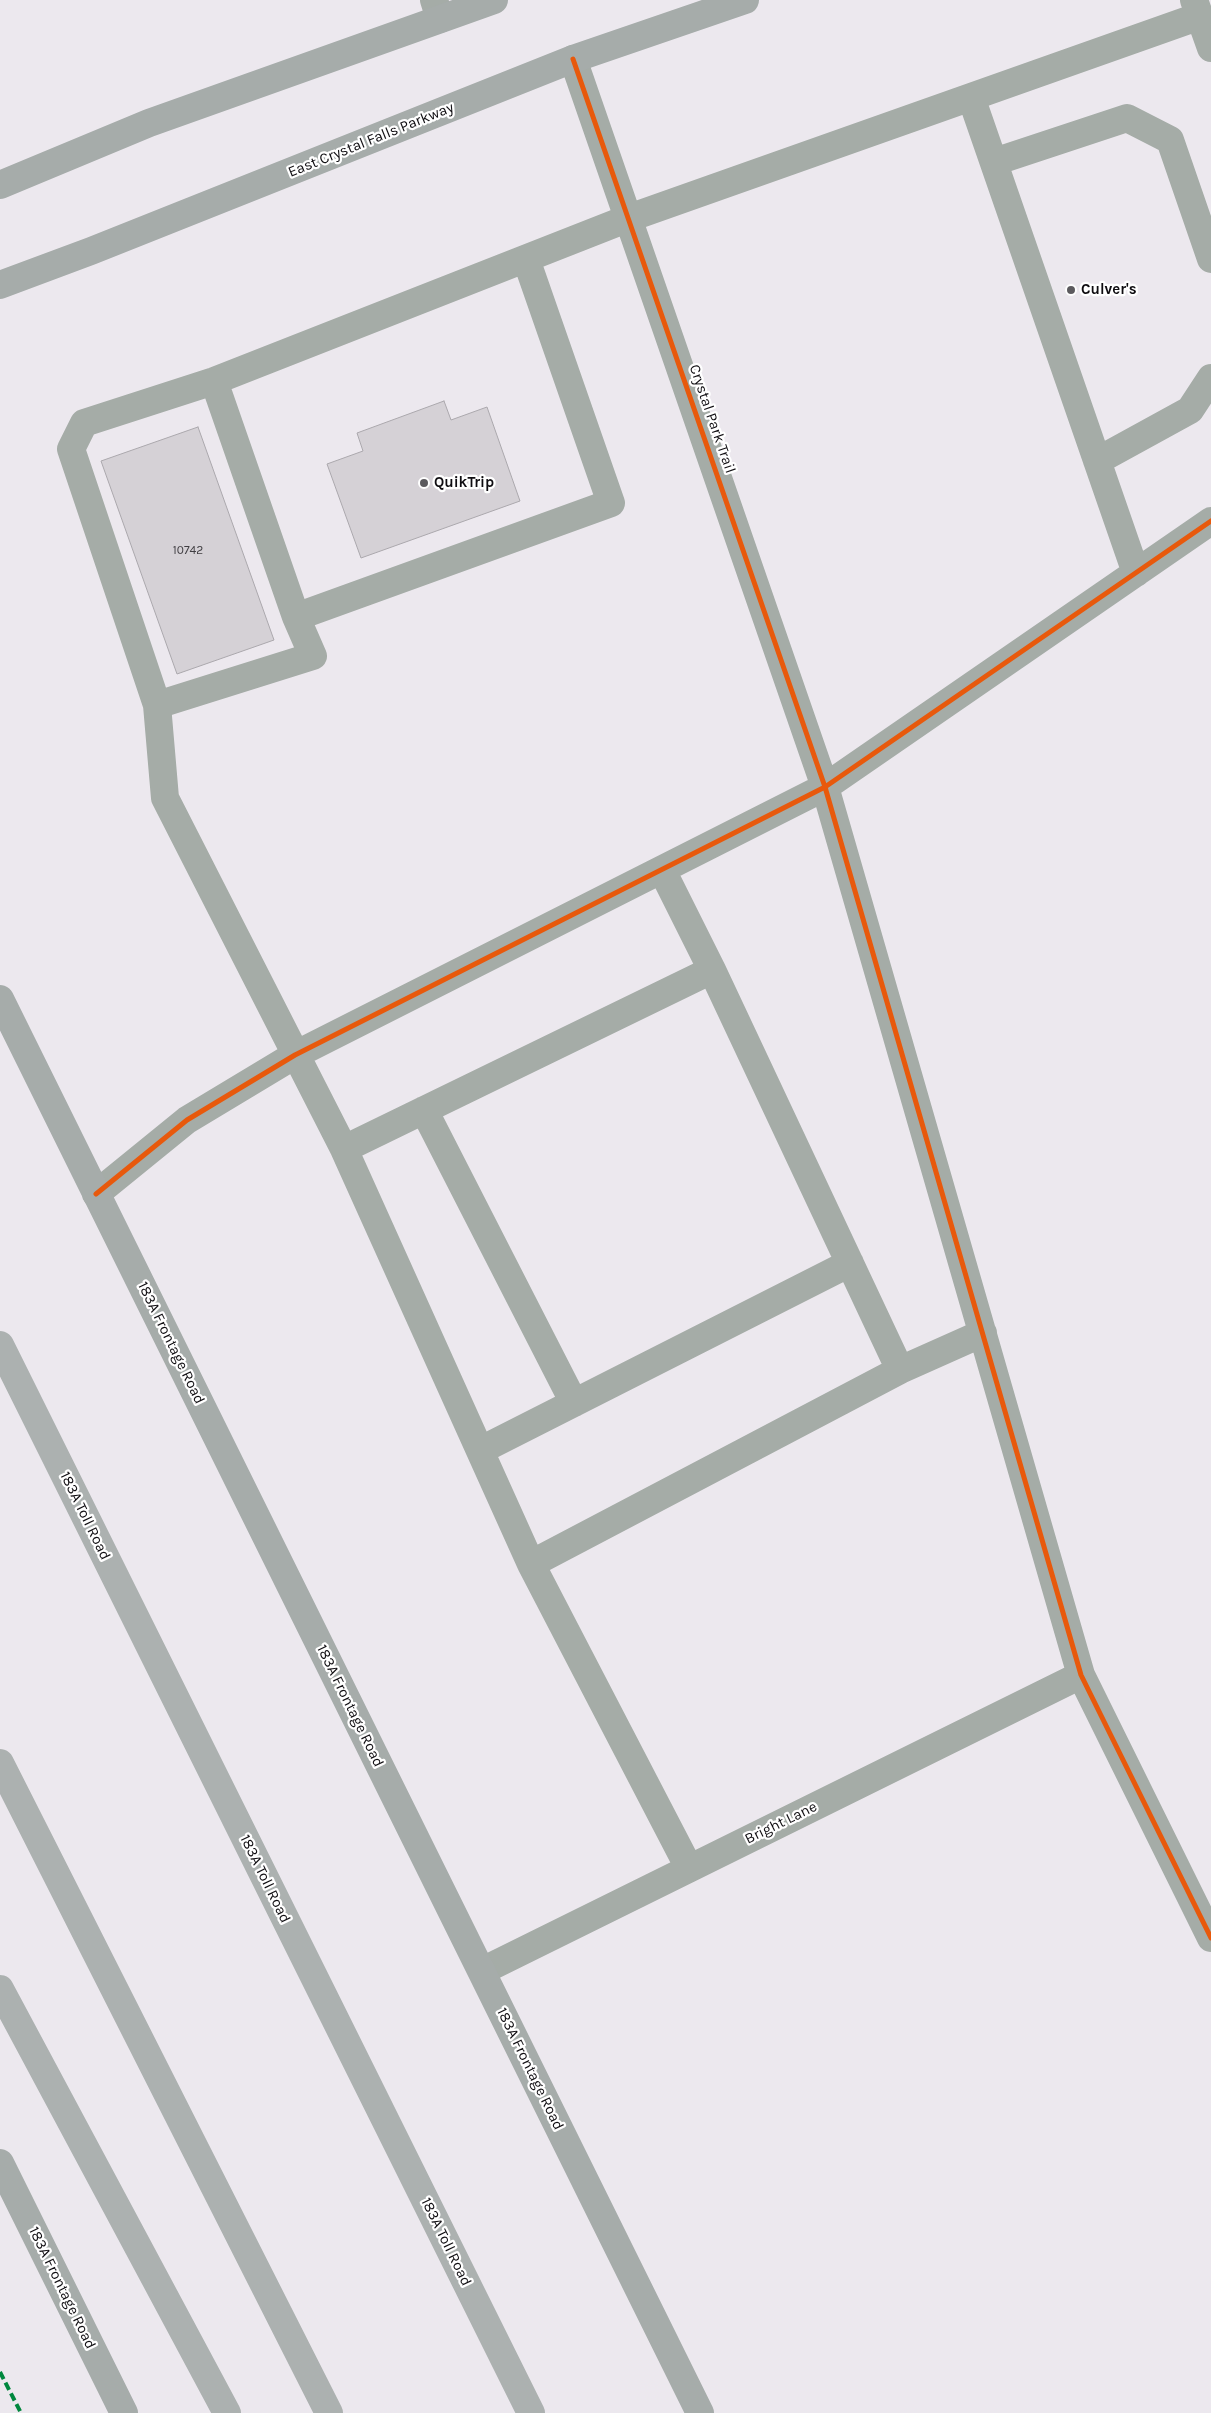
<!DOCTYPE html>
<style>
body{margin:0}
canvas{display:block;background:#ece8ee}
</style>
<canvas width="1211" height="2413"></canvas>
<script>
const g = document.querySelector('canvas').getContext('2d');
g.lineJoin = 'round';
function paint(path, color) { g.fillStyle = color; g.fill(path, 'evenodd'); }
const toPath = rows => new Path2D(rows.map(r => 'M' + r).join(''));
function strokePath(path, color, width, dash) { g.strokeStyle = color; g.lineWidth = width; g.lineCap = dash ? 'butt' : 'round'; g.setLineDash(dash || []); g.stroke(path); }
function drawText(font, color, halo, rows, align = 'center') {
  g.font = font + ' Karla,sans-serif'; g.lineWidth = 4.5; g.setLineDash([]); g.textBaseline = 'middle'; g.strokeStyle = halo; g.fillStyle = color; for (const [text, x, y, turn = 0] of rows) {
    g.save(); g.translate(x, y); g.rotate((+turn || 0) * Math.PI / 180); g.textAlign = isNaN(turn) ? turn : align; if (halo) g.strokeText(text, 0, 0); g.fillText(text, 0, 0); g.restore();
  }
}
const building = toPath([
 [444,401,451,420,487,407,520,501,361,558,327,464,363,451,357,433,444,401],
 [198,427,274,640,177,674,101,461,198,427]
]);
paint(building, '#d5d1d6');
strokePath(building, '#aba8ad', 1);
strokePath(toPath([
 [434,0,440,19],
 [1194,0,1211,48],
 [573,59,825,787,1081,1675,1211,1938],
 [971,97,1136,573],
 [994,162,1127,118,1170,140,1211,259],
 [214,381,296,617,611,503,526,259],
 [1097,461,1190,410,1211,378],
 [296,617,313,656,157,705,165,798,344,1149,531,1564,689,1868],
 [157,705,71,449,84,423,214,381,629,218,1200,16],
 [712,970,900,1370,983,1333],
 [424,1110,574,1403],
 [344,1149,712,970,662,870],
 [96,1194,187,1120,295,1055,825,787,1211,521],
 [481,1450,850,1263],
 [531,1564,900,1370],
 [482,1971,1081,1675]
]), '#a5aca7', 28);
strokePath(toPath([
 [0,185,149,123,494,0],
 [0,285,91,251,573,59,745,0],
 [0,999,700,2413],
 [0,2163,124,2413]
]), '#a6acaa', 28);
strokePath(toPath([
 [0,1345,531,2413],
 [0,1763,329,2413],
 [0,1989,227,2413]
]), '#acb1b0', 28);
strokePath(toPath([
 [0,2372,21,2413]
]), '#00873e', 4, [8, 4]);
strokePath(toPath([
 [573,59,825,787,1081,1675,1211,1938],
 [96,1194,187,1120,295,1055,825,787,1211,521]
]), '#e8590c', 5);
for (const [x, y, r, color] of [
 [1071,290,5,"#5c5a5e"],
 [424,483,5,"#5c5a5e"]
]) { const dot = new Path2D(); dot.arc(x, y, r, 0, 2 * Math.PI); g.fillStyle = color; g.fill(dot); strokePath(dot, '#fff', 2); }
drawText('12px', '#403e42', null, [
 ["10742",188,551]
]);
drawText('15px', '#0f0d11', '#fff', [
 ["East Crystal Falls Parkway",371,140,-22],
 ["Crystal Park Trail",712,419,71],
 ["183A Frontage Road",171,1343,64],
 ["183A Toll Road",85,1516,64],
 ["183A Frontage Road",350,1706,64],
 ["Bright Lane",781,1823,-26],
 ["183A Toll Road",265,1879,64],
 ["183A Frontage Road",530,2069,64],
 ["183A Toll Road",446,2242,64],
 ["183A Frontage Road",62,2288,64]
]);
drawText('bold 15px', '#0f0d11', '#fff', [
 ["Culver's",1081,290],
 ["QuikTrip",434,483]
], 'left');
</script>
